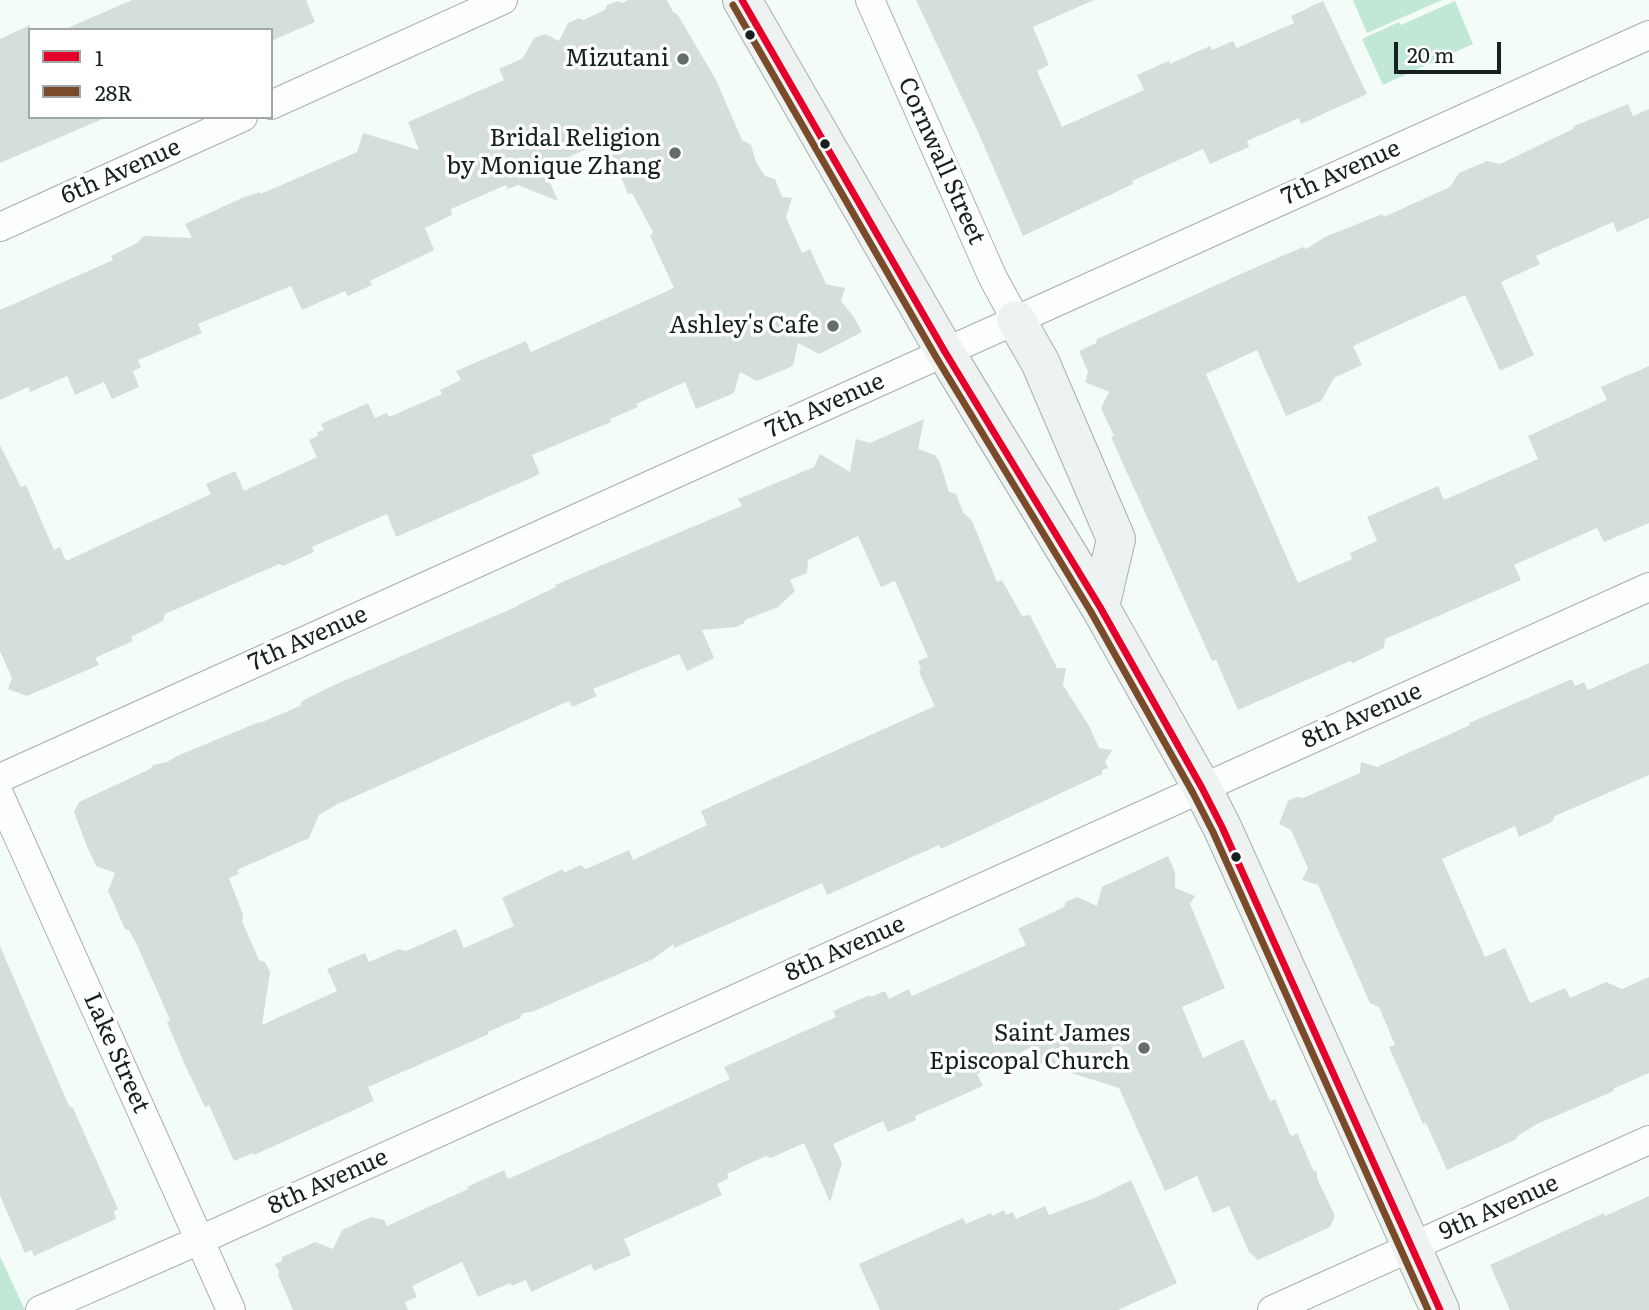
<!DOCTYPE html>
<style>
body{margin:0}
#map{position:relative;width:1649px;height:1310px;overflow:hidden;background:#f4fcf8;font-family:Literata,serif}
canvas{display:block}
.legend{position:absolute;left:28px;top:28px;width:245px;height:91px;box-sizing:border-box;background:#fff;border:2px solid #a1a7a5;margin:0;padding:9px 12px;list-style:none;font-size:21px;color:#15221d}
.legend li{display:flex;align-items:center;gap:14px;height:35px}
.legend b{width:35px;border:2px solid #a1a7a5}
.scale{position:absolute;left:1394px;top:42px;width:107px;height:32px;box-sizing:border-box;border:4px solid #15221d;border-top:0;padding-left:9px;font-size:21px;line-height:24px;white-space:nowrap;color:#15221d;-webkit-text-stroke:5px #fff;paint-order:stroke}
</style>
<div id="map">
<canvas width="1649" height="1310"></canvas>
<ul class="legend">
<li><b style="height:9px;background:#e4002b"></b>1</li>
<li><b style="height:9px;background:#7a4b2a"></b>28R</li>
</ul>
<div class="scale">20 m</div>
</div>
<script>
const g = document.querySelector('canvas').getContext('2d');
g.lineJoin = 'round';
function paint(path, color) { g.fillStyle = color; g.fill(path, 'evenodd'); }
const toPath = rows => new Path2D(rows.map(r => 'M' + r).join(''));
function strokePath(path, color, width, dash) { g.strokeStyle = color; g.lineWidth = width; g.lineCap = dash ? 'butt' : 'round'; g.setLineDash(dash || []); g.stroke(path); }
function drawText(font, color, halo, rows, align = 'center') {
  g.font = font + ' Literata,serif'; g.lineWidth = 7; g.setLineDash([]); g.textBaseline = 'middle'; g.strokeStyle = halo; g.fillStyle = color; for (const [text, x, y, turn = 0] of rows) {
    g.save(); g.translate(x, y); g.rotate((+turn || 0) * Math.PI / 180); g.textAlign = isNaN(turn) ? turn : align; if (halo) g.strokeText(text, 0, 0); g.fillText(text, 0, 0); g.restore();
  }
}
paint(toPath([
 [1353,0,1442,0,1367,33],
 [1455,1,1473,44,1383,85,1362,39,1399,22,1401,25],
 [0,1256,25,1310,0,1310]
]), '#c1e8d7');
paint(toPath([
 [132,0,306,0,315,22,271,41,271,30,63,30],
 [628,0,667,0,673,12,678,15,716,80,742,140,751,145,756,162,765,176,775,179,782,197,792,198,786,217,802,253,810,249,826,284,845,288,841,301,854,317,862,332,819,354,798,343,793,366,757,381,740,372,734,393,696,409,685,382,636,404,638,407,610,419,611,422,532,455,540,474,396,537,387,514,312,547,314,552,283,566,279,564,165,614,163,621,131,637,133,641,95,658,99,665,27,696,8,689,12,678,0,651,0,445,21,487,26,485,54,550,60,547,66,561,211,494,206,484,235,471,244,491,317,457,309,440,318,436,317,432,324,430,321,424,368,403,375,418,387,413,389,417,442,394,440,390,461,380,456,371,526,341,531,352,674,288,650,236,653,232,632,193,628,194,606,140,556,163,558,169,546,174,558,201,518,185,508,189,506,185,451,209,452,215,425,228,434,250,370,281,372,285,348,296,345,291,302,310,291,286,198,324,202,333,138,360,141,367,133,371,139,387,112,399,104,382,75,395,67,376,30,392,28,387,0,400,0,310,113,260,111,256,137,243,144,236,192,238,185,224,242,198,260,192,261,194,357,152,363,133,419,150,408,122,504,80,499,69,523,58,534,38,545,34,559,41,568,23,579,18,583,20,605,10,607,5,618,1,622,3],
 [916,0,1094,0,1033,27,1049,65,1037,71,1062,127,1144,90,1137,75,1169,61,1170,64,1210,46,1212,50,1233,41,1237,48,1294,23,1291,16,1323,1,1367,94,1301,124,1299,118,1247,141,1249,147,1210,164,1203,149,1132,181,1133,184,1023,236,978,132],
 [30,25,30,117,107,117,0,163,0,39],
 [1628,104,1633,116,1649,109,1649,218,1617,232,1613,222,1536,256,1540,264,1501,282,1534,355,1500,371,1465,295,1353,346,1362,365,1334,378,1321,401,1286,416,1257,350,1206,374,1298,583,1352,559,1350,553,1377,541,1367,517,1438,486,1444,500,1538,459,1528,436,1607,400,1601,387,1649,366,1649,523,1604,542,1597,528,1514,565,1521,580,1385,639,1384,648,1353,663,1350,661,1238,710,1216,660,1212,661,1111,437,1114,436,1101,408,1109,392,1085,382,1088,372,1079,351,1096,343,1097,339,1252,269,1303,247,1306,249,1325,237,1382,214,1384,217,1450,187,1459,173,1487,161,1500,164,1573,129,1574,126],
 [924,419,918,449,935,455,940,463,949,492,956,494,963,512,972,521,997,582,1002,580,1022,616,1030,615,1057,668,1066,668,1063,685,1089,726,1099,748,1112,750,1105,762,1108,768,1102,770,1102,774,941,849,939,845,827,895,822,883,674,948,673,944,653,959,532,1012,523,1013,520,1018,488,1032,489,1034,368,1087,374,1101,254,1155,253,1153,234,1161,209,1105,205,1107,184,1063,167,1022,170,1020,137,945,129,930,125,929,108,891,115,873,96,866,86,844,74,812,79,802,150,769,153,765,167,762,177,756,259,722,260,723,300,706,302,701,332,686,518,606,518,605,556,587,555,585,742,506,738,499,814,467,820,454,850,472,856,439,870,443],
 [858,536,881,587,895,581,928,657,918,661,921,669,919,672,935,706,701,811,707,825,633,860,629,850,586,869,580,865,564,873,563,869,502,898,514,926,464,948,456,929,406,951,399,949,369,962,365,953,327,969,337,991,262,1025,270,972,265,962,259,960,242,921,243,915,229,878,239,874,237,870,309,838,319,815,338,804,569,701,572,707,597,696,593,689,679,654,687,671,714,658,702,630,736,627,744,623,745,620,778,607,795,591,790,580,807,573,808,560],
 [1649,663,1649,775,1555,816,1552,822,1519,837,1515,826,1442,859,1485,957,1505,948,1530,1003,1565,988,1570,998,1606,982,1622,989,1649,977,1649,1073,1613,1089,1614,1091,1537,1124,1516,1137,1517,1139,1447,1170,1426,1123,1423,1124,1389,1047,1395,1045,1379,1007,1370,1003,1318,885,1302,880,1308,868,1291,830,1279,824,1288,801,1297,797,1303,798,1360,773,1361,762,1377,767,1470,725,1469,723,1572,679,1575,686,1584,682,1588,690],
 [1168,856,1175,872,1175,888,1195,896,1190,904,1225,988,1182,1007,1203,1058,1243,1039,1270,1101,1275,1099,1290,1134,1292,1136,1297,1133,1313,1170,1317,1172,1317,1178,1335,1216,1330,1227,1258,1260,1249,1252,1229,1206,1213,1213,1197,1176,1165,1191,1119,1088,1036,1062,1030,1048,977,1074,983,1086,915,1116,916,1120,888,1132,883,1121,833,1144,842,1163,830,1202,804,1143,771,1158,766,1156,727,1174,729,1178,717,1184,722,1195,624,1239,631,1255,594,1271,591,1264,531,1292,526,1280,512,1286,510,1283,478,1297,462,1262,412,1286,417,1297,405,1302,408,1310,293,1310,278,1275,279,1272,275,1264,282,1261,282,1257,315,1242,333,1249,342,1230,371,1217,384,1220,387,1226,468,1189,467,1187,504,1170,508,1179,620,1129,730,1079,724,1067,836,1017,833,1011,870,995,871,997,885,991,889,999,909,989,912,996,1026,945,1018,929,1064,907,1066,902,1077,897,1097,906,1102,887],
 [0,946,69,1106,73,1108,81,1126,118,1209,114,1211,116,1219,34,1256,31,1250,25,1253,0,1196],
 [1131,1180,1177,1283,1118,1310,880,1310,859,1264,963,1218,966,1224,991,1213,992,1216,1004,1210,1006,1215,1013,1212,1016,1219,1045,1206,1049,1215,1097,1197],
 [1649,1196,1649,1310,1510,1310,1490,1265,1604,1213,1605,1216]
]), '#d5dfda');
const minor = toPath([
 [870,0,993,278,1016,320],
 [271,105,503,0],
 [0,227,243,117],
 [0,778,1649,35],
 [0,796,231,1310],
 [40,1310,200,1240,1649,587],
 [1272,1310,1649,1140]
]);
const secondary = toPath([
 [742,0,945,352,1100,607,1202,788,1222,827,1440,1310],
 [1016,320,1040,362,1116,539,1100,607]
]);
strokePath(minor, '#a6b0ac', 30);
strokePath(secondary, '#a6b0ac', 40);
strokePath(minor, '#fdfffe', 28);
strokePath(secondary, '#eef2f0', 38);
strokePath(toPath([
 [742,0,945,352,1100,607,1202,788,1222,827,1440,1310]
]), '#e4002b', 7);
strokePath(toPath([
 [733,5,936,357,1091,612,1193,793,1213,832,1428,1310]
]), '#7a4b2a', 7);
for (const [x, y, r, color] of [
 [750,35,6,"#15221d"],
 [683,59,7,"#636e6a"],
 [825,144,6,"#15221d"],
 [675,153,7,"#636e6a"],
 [833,326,7,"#636e6a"],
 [1236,857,6,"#15221d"],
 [1144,1048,7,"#636e6a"]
]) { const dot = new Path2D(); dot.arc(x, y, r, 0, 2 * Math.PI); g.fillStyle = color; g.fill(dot); strokePath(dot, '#fff', 2.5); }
drawText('24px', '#15221d', '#fff', [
 ["Mizutani",669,59],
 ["Bridal Religion",661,139],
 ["by Monique Zhang",661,167],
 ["Ashley's Cafe",819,326],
 ["Saint James",1130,1034],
 ["Episcopal Church",1130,1062]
], 'right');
drawText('24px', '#15221d', '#fff', [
 ["Cornwall Street",941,161,66],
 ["6th Avenue",121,172,-24],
 ["7th Avenue",1341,173,-24],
 ["7th Avenue",825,406,-24],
 ["7th Avenue",308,639,-24],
 ["8th Avenue",1362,716,-24],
 ["8th Avenue",845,949,-24],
 ["Lake Street",116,1053,66],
 ["8th Avenue",328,1182,-24],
 ["9th Avenue",1499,1208,-24]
]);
</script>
